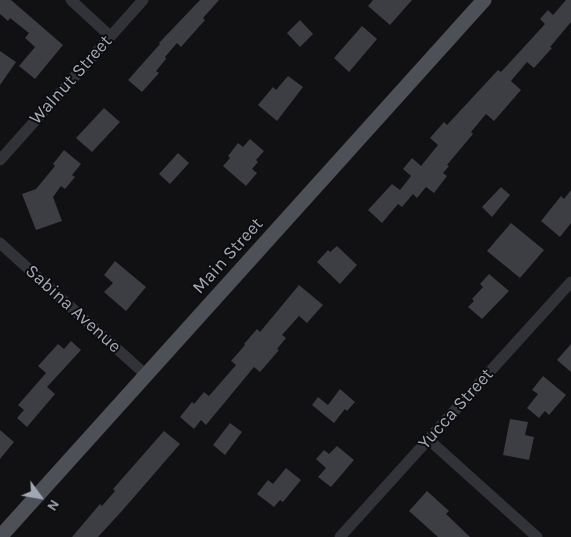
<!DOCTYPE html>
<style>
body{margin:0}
#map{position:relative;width:571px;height:537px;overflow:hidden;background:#111113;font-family:Karla,sans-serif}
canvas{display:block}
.north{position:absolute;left:15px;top:472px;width:50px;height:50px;-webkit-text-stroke:4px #0c0c0e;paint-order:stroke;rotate:122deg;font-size:14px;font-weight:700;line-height:20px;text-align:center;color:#a1a7b5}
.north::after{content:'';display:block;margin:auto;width:18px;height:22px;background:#a1a7b5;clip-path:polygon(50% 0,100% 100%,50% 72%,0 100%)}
</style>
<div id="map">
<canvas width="571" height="537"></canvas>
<div class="north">N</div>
</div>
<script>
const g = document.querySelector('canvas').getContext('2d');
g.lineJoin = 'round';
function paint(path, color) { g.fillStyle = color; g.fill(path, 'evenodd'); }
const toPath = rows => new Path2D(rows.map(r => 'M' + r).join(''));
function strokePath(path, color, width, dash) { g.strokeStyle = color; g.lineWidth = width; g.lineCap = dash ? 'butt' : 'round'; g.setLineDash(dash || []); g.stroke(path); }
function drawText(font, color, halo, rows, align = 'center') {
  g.font = font + ' Karla,sans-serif'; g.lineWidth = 4; g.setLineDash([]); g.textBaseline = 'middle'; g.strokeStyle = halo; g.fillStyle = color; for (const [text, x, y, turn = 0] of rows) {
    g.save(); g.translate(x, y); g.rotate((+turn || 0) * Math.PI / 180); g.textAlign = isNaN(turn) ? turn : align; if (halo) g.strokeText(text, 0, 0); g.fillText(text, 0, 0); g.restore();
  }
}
paint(toPath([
 [0,0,11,0,63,45,35,79,19,66,35,47,25,38,29,33,10,18,8,21,0,14],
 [200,0,219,0,203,18,205,20,181,47,177,43,165,57,166,59,156,71,159,73,142,92,128,80,160,44,159,43],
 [373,0,412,0,390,25,368,6],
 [566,0,571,0,571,22,550,47,552,48,534,68,527,62,511,81,521,90,494,121,486,114,471,132,473,134,447,165,449,166,443,173,447,176,434,193,426,187,417,198,413,194,402,207,398,204,382,223,368,210,392,184,400,190,411,176,403,169,412,158,421,166,438,145,430,138,444,122,447,125,498,70,501,72,545,24,540,19,548,10,553,15],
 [300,20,313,34,300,47,287,33],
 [362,26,377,39,349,72,334,58],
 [0,51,16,62,0,85],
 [288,76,303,87,277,121,258,105,273,87,276,90],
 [104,108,120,122,92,152,76,138],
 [250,139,264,151,256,160,258,162,252,169,257,173,246,186,223,166,230,158,228,156,238,143,243,147],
 [64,150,81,164,72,175,75,177,65,189,61,186,53,197,62,221,36,230,22,194,36,189,55,166,53,164],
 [178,153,189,163,170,184,159,174],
 [501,187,510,195,492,217,482,207],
 [571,190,571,223,560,237,541,221,561,196,564,199],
 [511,223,544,250,520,278,487,251],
 [337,246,357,265,340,284,317,262,328,250,330,252],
 [115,261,146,287,126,311,104,292,113,283,104,275],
 [489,274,509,291,482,319,468,307,474,301,472,299,483,287,480,284],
 [299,285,323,305,307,323,299,316,282,335,286,338,277,349,279,350,267,364,260,372,254,367,206,425,201,420,194,429,180,417,192,402,194,404,204,392,209,396,236,365,231,361,245,345,244,344,257,329,260,332],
 [71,341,81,350,47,387,55,394,27,427,17,418,24,410,18,405,46,373,38,366,58,344,64,349],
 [571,344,571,372,557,360],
 [543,376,566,395,549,415,545,411,539,418,527,408,538,394,532,390],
 [340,389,355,402,347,411,345,409,334,423,312,405,318,397,328,405],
 [510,419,528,422,525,435,534,437,529,460,503,455],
 [230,423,242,432,225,455,213,445],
 [0,430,14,442,0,459],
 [164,431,180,444,121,512,98,537,72,537,100,504,102,506,115,491,113,489],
 [337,446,354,460,331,487,318,477,326,468,316,459,324,450,329,454],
 [286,468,301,480,283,502,280,500,274,507,257,494,268,480,273,484],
 [427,491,449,511,446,514,470,537,438,537,409,511]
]), '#3d3e43');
strokePath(toPath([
 [71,0,110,36],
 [0,160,143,0],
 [0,243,146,375],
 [428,439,537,537],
 [340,537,571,282]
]), '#323338', 11);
strokePath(toPath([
 [0,537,484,0]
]), '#4e5058', 15);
drawText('18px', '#a1a7b5', '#0c0c0e', [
 ["Walnut Street",71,80,-48],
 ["Main Street",228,256,-48],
 ["Sabina Avenue",73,309,42],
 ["Yucca Street",456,409,-48]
]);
</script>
